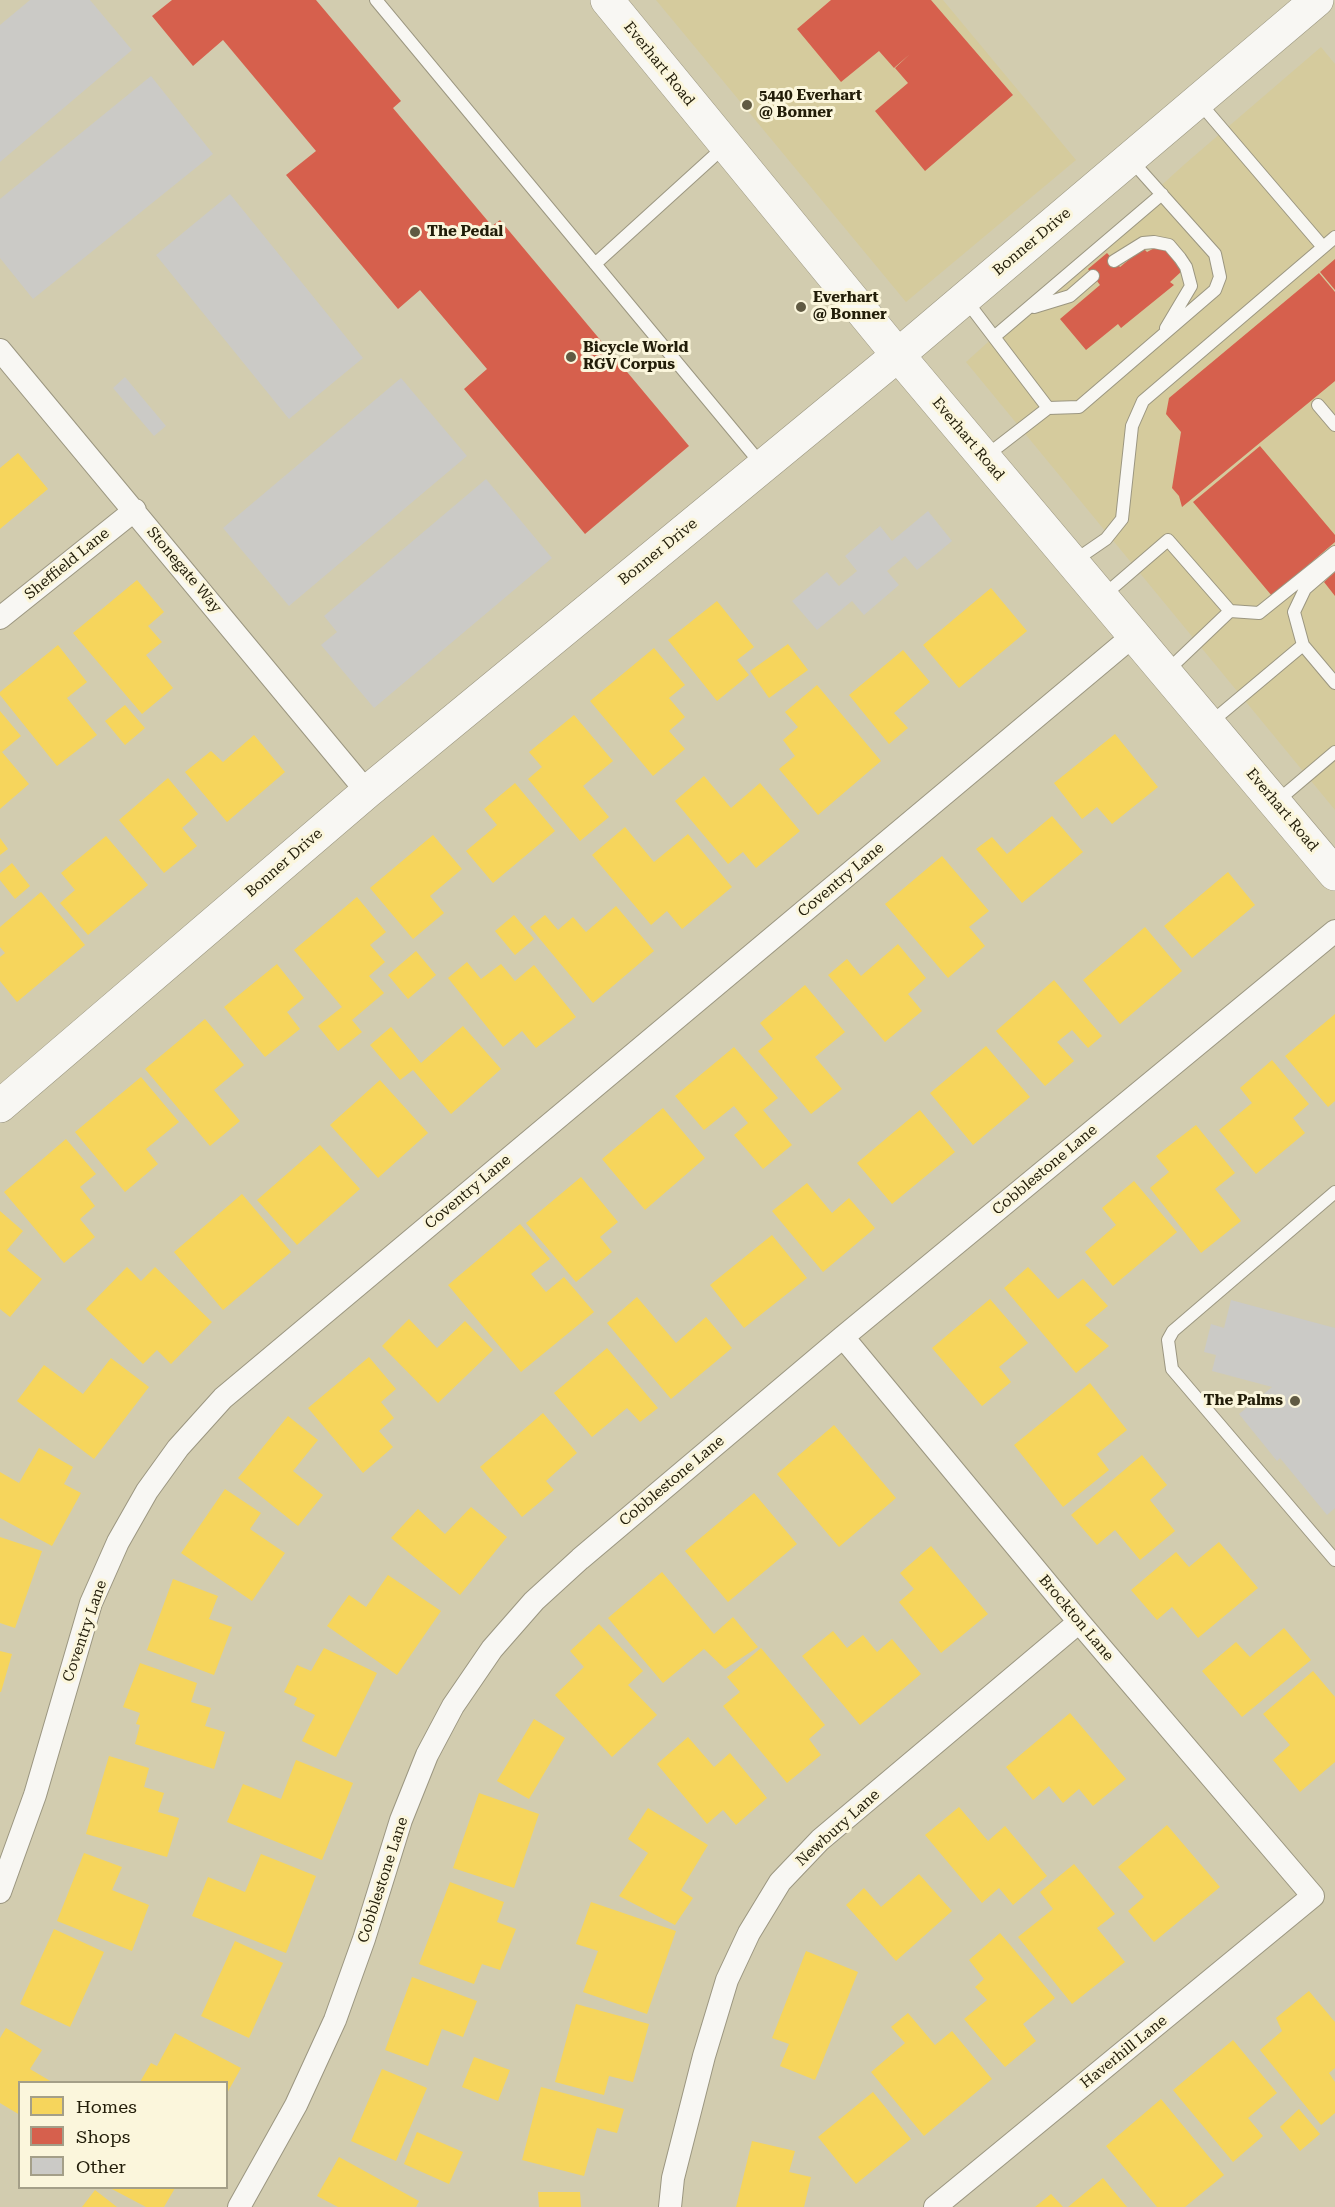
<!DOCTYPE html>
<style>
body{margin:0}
#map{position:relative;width:1335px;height:2207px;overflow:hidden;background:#d2ccaf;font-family:"Roboto Serif",serif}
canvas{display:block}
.legend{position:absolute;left:18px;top:2081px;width:210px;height:108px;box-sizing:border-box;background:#fbf6dc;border:2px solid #a49f88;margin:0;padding:8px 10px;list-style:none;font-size:18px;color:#221d09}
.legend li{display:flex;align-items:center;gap:12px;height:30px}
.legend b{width:30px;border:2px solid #a49f88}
</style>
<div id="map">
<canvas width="1335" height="2207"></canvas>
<ul class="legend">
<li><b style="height:16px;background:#f6d55c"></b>Homes</li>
<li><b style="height:16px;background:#d6604d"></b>Shops</li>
<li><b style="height:16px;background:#cbcac6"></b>Other</li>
</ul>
</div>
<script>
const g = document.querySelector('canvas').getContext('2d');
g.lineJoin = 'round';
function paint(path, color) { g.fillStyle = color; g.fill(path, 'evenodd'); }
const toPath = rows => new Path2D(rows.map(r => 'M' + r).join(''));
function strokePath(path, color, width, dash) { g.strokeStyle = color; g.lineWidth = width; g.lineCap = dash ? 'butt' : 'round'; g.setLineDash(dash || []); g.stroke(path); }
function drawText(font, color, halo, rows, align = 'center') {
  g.font = font + ' "Roboto Serif",serif'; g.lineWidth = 6; g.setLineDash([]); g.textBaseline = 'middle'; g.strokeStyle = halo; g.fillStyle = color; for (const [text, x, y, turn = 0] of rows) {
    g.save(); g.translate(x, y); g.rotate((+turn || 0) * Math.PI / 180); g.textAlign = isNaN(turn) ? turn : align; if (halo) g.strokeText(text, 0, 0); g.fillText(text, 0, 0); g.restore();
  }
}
paint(toPath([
 [656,0,943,0,1076,160,906,302],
 [1321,47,1335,64,1335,810,966,362,1186,163]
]), '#d5cb9d');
paint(toPath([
 [18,453,48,489,0,529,0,468],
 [137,580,164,612,148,626,162,642,146,655,173,688,142,714,73,633],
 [991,588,1027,631,959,688,923,645],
 [717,601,754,647,737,660,749,675,717,701,668,640],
 [788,644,808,670,769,698,750,671],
 [58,645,87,682,67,698,97,735,57,766,0,695,0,692],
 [654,648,685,685,669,698,685,717,669,731,685,749,653,776,590,701],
 [903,650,930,682,894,713,908,728,889,744,849,695],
 [817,685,881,761,818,815,779,769,795,756,783,740,798,727,785,712],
 [125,705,145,728,125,745,105,721],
 [0,711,21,736,2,752,29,784,0,809],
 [574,715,613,761,583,786,609,817,580,841,528,779,542,767,529,752],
 [1115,734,1158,787,1112,824,1097,807,1082,819,1054,783],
 [254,735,285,772,227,822,185,772,211,751,223,762],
 [704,776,731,808,760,783,800,831,756,868,743,852,728,864,675,801],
 [168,778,198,814,182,828,197,846,164,873,119,820],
 [515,783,555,831,493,883,466,851,497,825,484,809],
 [1052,816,1083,852,1022,903,976,849,992,837,1007,854],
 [625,827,654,862,688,834,732,887,682,929,667,911,651,925,592,855],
 [433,835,462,869,430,896,444,913,413,939,370,888],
 [106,836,148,885,88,935,60,903,75,890,61,873],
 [0,838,8,849,0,855],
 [942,856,989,911,969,927,985,946,948,978,885,904],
 [12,863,30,886,15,899,0,880,0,873],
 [1228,872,1255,905,1192,958,1164,926],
 [41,892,85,945,17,1002,0,981,0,957,5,953,0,947,0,927],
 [357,897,386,932,370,945,385,962,369,976,384,993,352,1020,362,1032,338,1051,318,1026,342,1007,294,950],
 [616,906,654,951,593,1003,530,927,545,915,558,930,573,917,586,932],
 [514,915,534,939,515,955,495,931],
 [1145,927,1182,971,1120,1024,1083,980],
 [898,944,926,978,908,994,922,1011,885,1042,828,975,847,959,861,976],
 [416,951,436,975,408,999,388,975],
 [467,962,481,979,501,964,515,981,534,965,576,1017,536,1048,522,1031,503,1047,448,978],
 [277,964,304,998,287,1012,300,1029,265,1057,224,1007],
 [1054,980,1102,1036,1088,1048,1072,1030,1057,1042,1074,1061,1045,1086,996,1031],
 [805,985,845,1032,815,1057,842,1089,811,1114,758,1051,773,1039,760,1023],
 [1335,1014,1335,1101,1328,1107,1285,1056],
 [205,1019,244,1065,214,1090,240,1121,210,1146,145,1069],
 [463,1026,501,1069,451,1114,413,1070,400,1080,370,1045,391,1027,421,1063],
 [986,1046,1030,1097,973,1145,930,1093],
 [734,1047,778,1098,763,1110,792,1145,763,1169,734,1135,748,1123,734,1106,704,1130,675,1096],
 [1272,1060,1309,1104,1293,1118,1305,1133,1256,1174,1219,1130,1252,1103,1240,1088],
 [141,1077,179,1122,146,1149,158,1164,125,1192,75,1132],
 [380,1080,428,1133,378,1178,330,1125],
 [663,1108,705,1158,645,1210,602,1159],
 [920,1110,955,1152,892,1204,857,1163],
 [1196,1125,1235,1173,1215,1189,1241,1221,1201,1253,1150,1188,1169,1172,1156,1156],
 [66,1139,96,1174,80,1187,95,1206,80,1219,95,1237,64,1263,4,1192],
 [320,1145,360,1189,297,1245,257,1200],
 [581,1177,618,1222,600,1237,612,1252,576,1282,526,1223],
 [1134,1181,1177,1232,1113,1286,1085,1252,1116,1225,1102,1208],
 [807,1183,832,1213,849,1198,875,1228,823,1272,772,1211],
 [242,1194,291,1252,223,1310,174,1252],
 [0,1211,23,1231,7,1250,42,1279,10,1317,0,1309],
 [520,1224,550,1259,531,1274,546,1292,564,1277,594,1312,521,1372,448,1285],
 [772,1235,807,1278,744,1328,710,1285],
 [127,1267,141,1281,155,1267,212,1322,171,1364,157,1350,143,1364,86,1309],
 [1028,1267,1058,1299,1083,1279,1108,1306,1085,1325,1109,1346,1076,1373,1004,1288],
 [637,1297,676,1343,706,1317,732,1348,671,1399,607,1323],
 [990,1299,1028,1343,999,1367,1011,1382,982,1406,932,1348],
 [409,1319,437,1348,465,1321,493,1350,438,1403,382,1346],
 [607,1348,658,1408,640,1422,627,1408,592,1437,554,1393],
 [369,1357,396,1389,381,1402,394,1418,379,1431,393,1447,363,1473,308,1408],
 [111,1358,149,1387,94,1459,17,1401,44,1365,83,1394],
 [1090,1383,1127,1430,1097,1454,1109,1470,1063,1507,1014,1445],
 [543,1413,577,1453,546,1481,554,1490,522,1517,480,1467],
 [288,1416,318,1440,293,1471,323,1495,298,1526,238,1478],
 [834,1425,896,1498,839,1547,777,1474],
 [39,1448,73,1467,64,1484,81,1493,52,1546,0,1518,0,1472,19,1483],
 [1142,1455,1167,1485,1150,1500,1175,1531,1140,1560,1115,1530,1097,1545,1071,1515],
 [225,1489,261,1513,250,1529,285,1553,252,1601,181,1553],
 [754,1493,797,1544,728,1602,685,1551],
 [471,1507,507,1537,460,1595,391,1538,418,1509,445,1534],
 [0,1537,42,1551,15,1628,0,1623],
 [1219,1542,1258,1588,1198,1638,1172,1607,1157,1620,1131,1590,1176,1552,1189,1567],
 [931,1546,988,1614,941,1653,899,1602,914,1589,900,1573],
 [662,1572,714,1634,733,1617,758,1647,725,1669,704,1649,663,1683,608,1618],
 [388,1575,441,1611,397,1675,327,1626,349,1595,366,1607],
 [173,1579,218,1596,209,1619,232,1627,214,1675,147,1650],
 [599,1624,643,1671,628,1685,657,1715,612,1757,555,1695,584,1667,570,1651],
 [1284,1628,1311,1660,1242,1717,1202,1671,1236,1642,1250,1657],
 [833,1631,847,1648,863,1635,877,1652,892,1639,921,1674,860,1725,802,1656],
 [324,1648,377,1673,336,1757,302,1741,315,1715,294,1705,297,1698,284,1692,297,1665,311,1671],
 [761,1648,825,1725,809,1739,821,1755,787,1783,723,1706,740,1692,727,1677],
 [0,1651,12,1654,1,1692,0,1692],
 [140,1663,197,1683,191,1702,211,1708,205,1726,225,1732,214,1769,135,1744,140,1725,136,1724,140,1713,123,1707],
 [1313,1671,1335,1697,1335,1762,1300,1792,1273,1760,1290,1745,1263,1714],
 [1070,1713,1126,1779,1093,1806,1079,1789,1063,1803,1049,1786,1033,1800,1006,1767],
 [534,1719,565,1738,529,1799,497,1781],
 [688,1737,714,1767,730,1753,767,1798,736,1825,723,1810,707,1824,657,1764],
 [109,1756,149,1768,144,1787,164,1793,158,1812,179,1818,167,1857,86,1834],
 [296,1760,353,1783,322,1860,227,1822,243,1784,281,1799],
 [479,1793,539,1814,514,1888,453,1868],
 [959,1807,988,1841,1005,1826,1047,1876,1013,1905,999,1888,982,1903,925,1835],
 [648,1808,708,1845,681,1890,693,1898,675,1925,619,1896,648,1853,628,1839],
 [1167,1825,1220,1887,1154,1942,1128,1911,1144,1897,1118,1867],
 [84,1853,122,1867,112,1890,149,1905,132,1951,57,1921],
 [261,1854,316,1876,286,1953,192,1916,208,1877,245,1892],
 [1074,1864,1115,1914,1097,1928,1125,1962,1072,2004,1018,1937,1053,1909,1040,1892],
 [919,1874,952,1911,896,1961,846,1905,864,1888,881,1907],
 [450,1882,504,1902,497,1922,516,1929,500,1970,482,1964,474,1984,419,1964],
 [591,1902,676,1931,647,2014,583,1992,598,1951,576,1944],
 [54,1929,104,1952,70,2027,20,2004],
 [1000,1933,1055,1998,1023,2024,1036,2041,1005,2067,964,2019,987,2000,975,1987,984,1979,969,1960],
 [235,1941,283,1963,249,2038,201,2016],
 [806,1951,858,1972,815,2080,780,2066,789,2044,772,2038],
 [412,1977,477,2001,463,2037,442,2029,428,2066,385,2050],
 [1309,1991,1335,2022,1335,2068,1329,2073,1335,2082,1335,2113,1321,2125,1260,2050,1282,2031,1276,2018],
 [576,2004,649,2024,633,2082,609,2076,604,2095,555,2082],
 [908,2013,935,2045,952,2031,992,2079,924,2136,871,2072,905,2043,891,2027],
 [6,2028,42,2050,30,2069,52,2082,20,2082,20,2115,0,2103,0,2038],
 [175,2033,241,2068,226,2095,226,2082,140,2082,151,2063,157,2066],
 [1233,2040,1277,2093,1248,2118,1263,2136,1233,2162,1173,2090],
 [474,2057,510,2070,498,2101,462,2087],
 [382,2069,427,2088,396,2161,351,2141],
 [541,2087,624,2109,617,2133,597,2128,584,2176,522,2160],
 [873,2092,911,2139,856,2184,818,2137],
 [1161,2099,1224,2175,1185,2207,1157,2207,1106,2146],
 [1299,2109,1320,2134,1300,2151,1280,2127],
 [417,2132,463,2152,449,2184,404,2164],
 [752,2141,795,2151,789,2172,811,2177,804,2207,736,2207],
 [339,2157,419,2201,416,2207,338,2207,317,2196],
 [1103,2178,1127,2207,1068,2207],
 [110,2188,175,2188,164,2207,146,2207],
 [95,2190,117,2207,82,2207],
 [538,2192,580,2192,581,2207,539,2207],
 [1051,2194,1063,2207,1035,2207]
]), '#f6d55c');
paint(toPath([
 [172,0,316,0,401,101,393,108,492,226,500,220,689,446,585,534,464,389,487,369,420,290,398,309,286,175,316,151,223,40,193,66,152,16],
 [831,0,931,0,1013,95,925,171,875,111,908,83,895,68,910,54,894,68,879,51,841,82,797,29],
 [1160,245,1183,270,1170,282,1174,285,1121,328,1118,324,1086,350,1060,319,1100,285,1088,269,1107,253,1120,267,1143,248,1147,252],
 [1335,259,1335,290,1320,272],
 [1319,273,1335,292,1335,381,1182,507,1179,496,1172,488,1181,432,1166,414,1169,398],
 [1260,446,1335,535,1335,542,1272,596,1193,502],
 [1335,572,1335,596,1324,582]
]), '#d6604d');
paint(toPath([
 [30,0,90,0,132,50,0,162,0,25],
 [151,76,213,154,33,299,0,258,0,199],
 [230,194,363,358,289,419,156,255],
 [125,377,166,426,154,436,113,388],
 [401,378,467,456,289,606,223,528],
 [486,479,552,558,374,708,321,645,337,632,324,616],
 [928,511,952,541,917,570,905,556,887,571,899,585,864,615,852,601,817,630,792,601,827,572,839,586,857,571,845,556,880,526,892,541],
 [1231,1300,1335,1328,1335,1508,1327,1515,1280,1458,1277,1461,1239,1414,1272,1387,1212,1371,1216,1355,1204,1352,1211,1324,1224,1328]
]), '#cbcac6');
const lane = toPath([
 [376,0,762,465],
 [1199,102,1323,247],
 [1114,261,1143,243,1154,242,1169,245,1180,258,1186,267,1191,286,1166,328],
 [595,264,725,146],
 [965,299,1048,408],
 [1034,307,1070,296,1093,276],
 [994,337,1162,194],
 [1318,405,1335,425],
 [986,456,1048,408,1079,407,1215,290,1220,277,1215,254,1131,160],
 [1074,561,1106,539,1122,519,1132,426,1143,401,1335,237],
 [1103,596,1168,540,1230,611,1166,672],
 [1230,611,1259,613,1335,552],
 [1303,645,1294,612,1305,589,1335,563],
 [1210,723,1303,645,1335,683],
 [1276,802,1335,752],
 [1335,1192,1173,1331,1168,1340,1172,1369,1335,1560]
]);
const street = toPath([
 [0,350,367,792],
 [0,618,135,510],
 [843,1337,1079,1622,1313,1896,935,2207],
 [0,1892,35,1795,91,1603,118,1542,147,1491,178,1448,223,1398,1134,635],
 [239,2207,296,2105,335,2020,364,1939,401,1820,427,1755,453,1706,492,1649,534,1601,580,1559,843,1337,1335,931],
 [670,2207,673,2178,704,2056,727,1980,749,1933,780,1882,820,1840,1079,1622]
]);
const secondary = toPath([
 [607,0,898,355,1335,874],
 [0,1106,367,792,898,355,1317,0]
]);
strokePath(lane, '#9b9680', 14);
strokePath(street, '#9b9680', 24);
strokePath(secondary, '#9b9680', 34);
strokePath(lane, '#f8f7f3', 12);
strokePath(street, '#f8f7f3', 22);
strokePath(secondary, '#f8f7f3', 33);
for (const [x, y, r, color] of [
 [747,105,6,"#605a43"],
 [415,232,6,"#605a43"],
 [801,307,6,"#605a43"],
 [571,357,6,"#605a43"],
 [1295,1401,6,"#605a43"]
]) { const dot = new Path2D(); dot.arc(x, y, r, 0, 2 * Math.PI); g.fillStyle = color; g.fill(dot); strokePath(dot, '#fbf6dc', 2); }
drawText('15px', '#221d09', '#fbf6dc', [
 ["Everhart Road",659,64,51],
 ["Bonner Drive",1032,242,-40],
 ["Everhart Road",968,439,50],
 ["Bonner Drive",658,552,-39],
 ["Sheffield Lane",67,564,-39],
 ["Stonegate Way",184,570,50],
 ["Everhart Road",1282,810,50],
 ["Bonner Drive",284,863,-41],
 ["Coventry Lane",841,880,-40],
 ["Cobblestone Lane",1045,1170,-40],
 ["Coventry Lane",468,1192,-40],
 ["Cobblestone Lane",672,1481,-40],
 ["Brockton Lane",1076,1618,50],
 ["Coventry Lane",85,1631,-71],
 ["Newbury Lane",838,1828,-42],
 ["Cobblestone Lane",383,1880,-72],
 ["Haverhill Lane",1124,2052,-39]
]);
drawText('bold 15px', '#221d09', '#fbf6dc', [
 ["5440 Everhart",759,96],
 ["@ Bonner",759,113],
 ["The Pedal",427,232],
 ["Everhart",813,298],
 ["@ Bonner",813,315],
 ["Bicycle World",583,348],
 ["RGV Corpus",583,365],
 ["The Palms",1283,1401,"right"]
], 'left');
</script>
